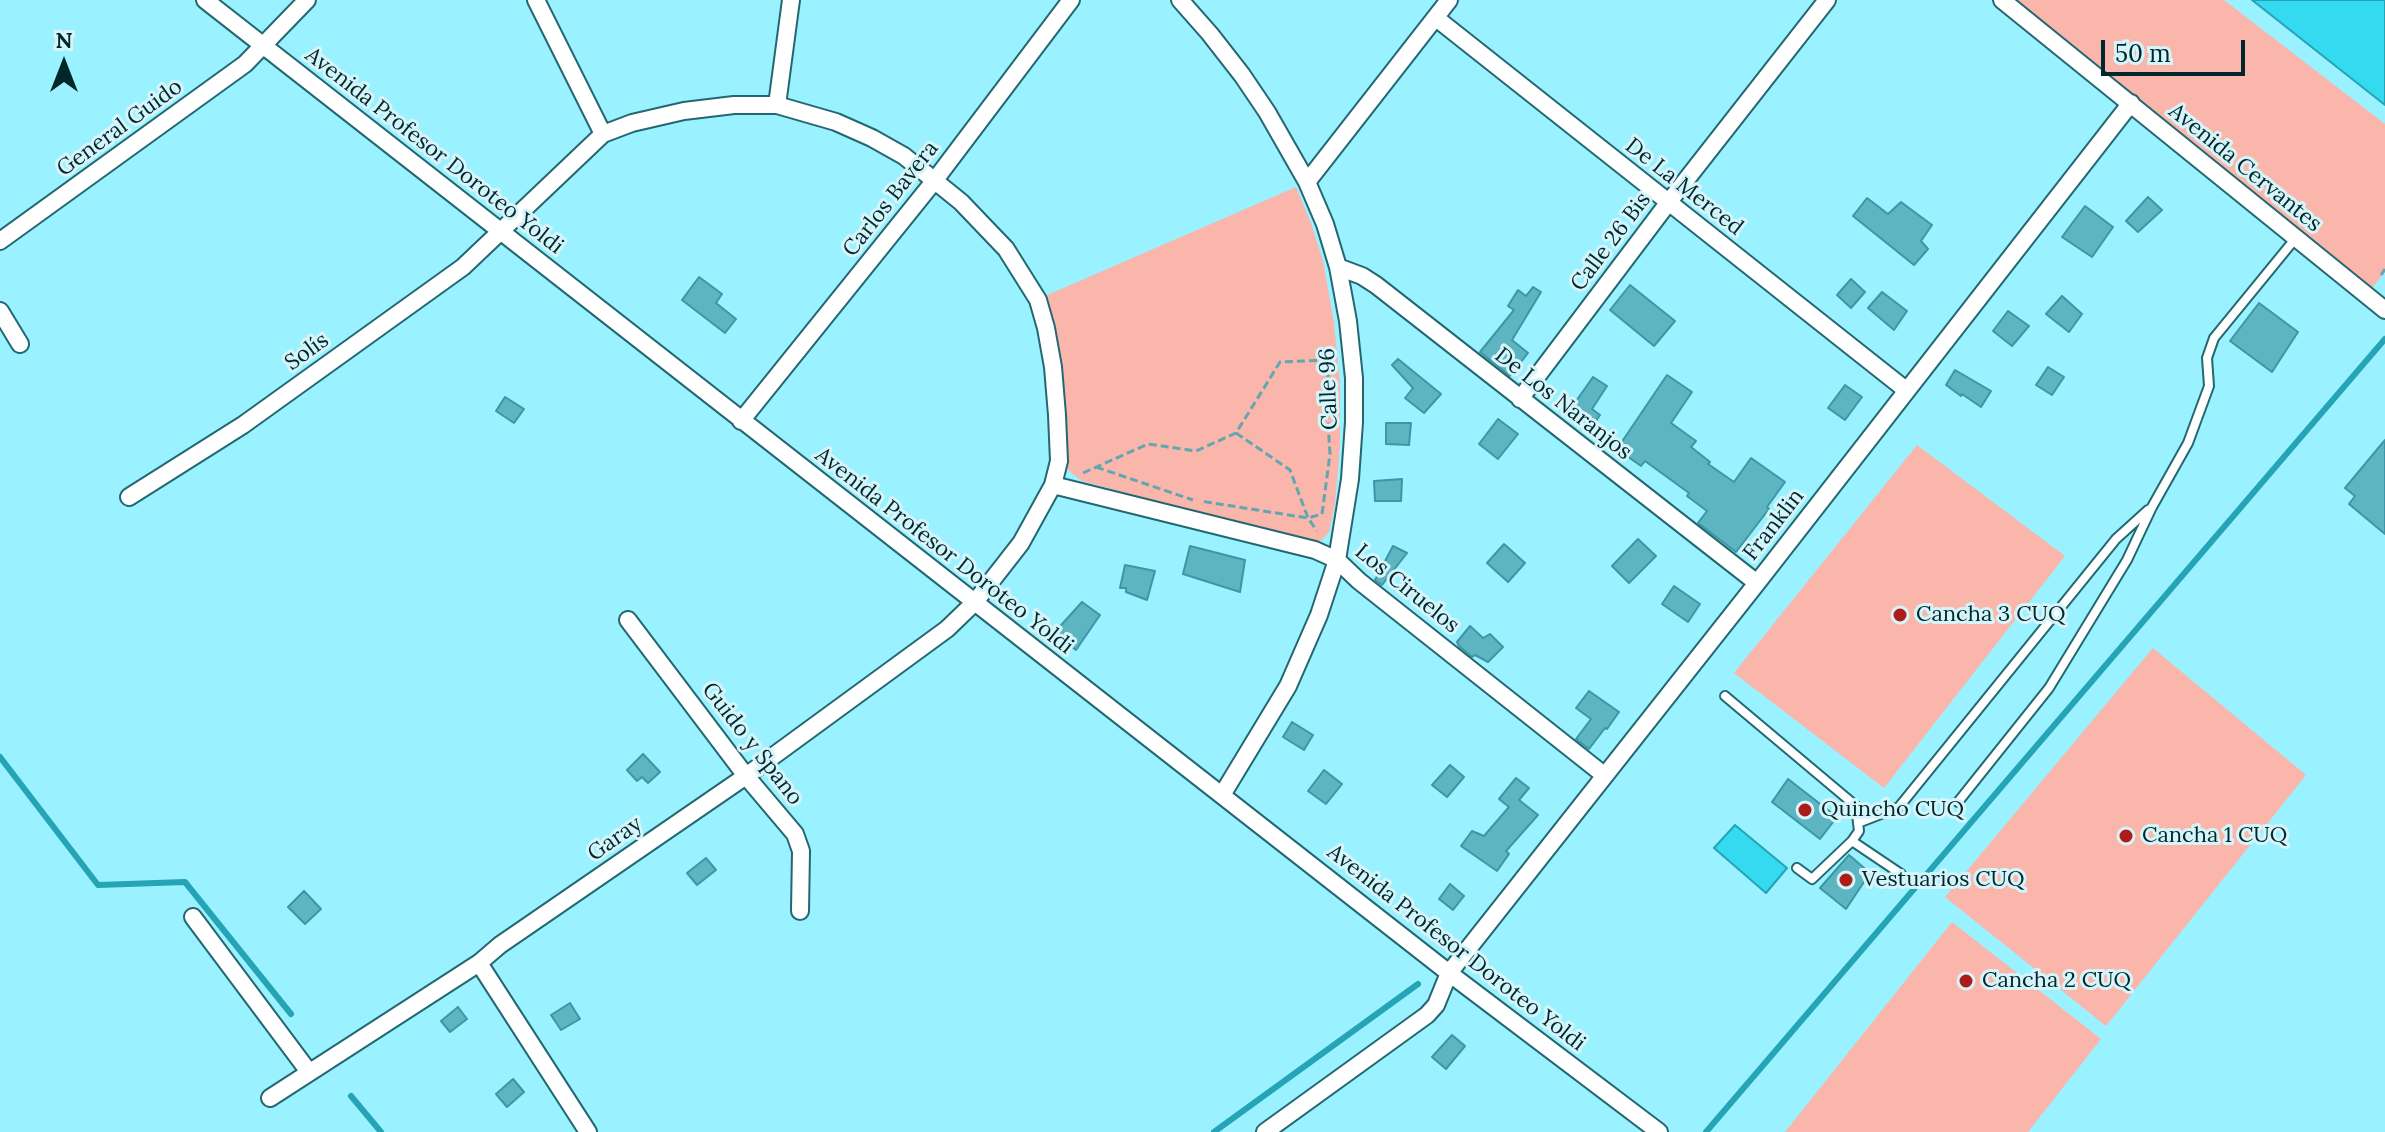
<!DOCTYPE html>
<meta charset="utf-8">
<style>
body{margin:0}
#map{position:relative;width:2385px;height:1132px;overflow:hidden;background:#9af1ff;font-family:Lora,serif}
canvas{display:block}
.north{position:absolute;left:24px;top:24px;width:80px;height:80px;-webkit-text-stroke:6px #d5f5fa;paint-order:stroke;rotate:0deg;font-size:22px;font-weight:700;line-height:32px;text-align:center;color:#00272c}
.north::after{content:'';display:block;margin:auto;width:28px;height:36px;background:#00272c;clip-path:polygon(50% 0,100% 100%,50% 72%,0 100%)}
.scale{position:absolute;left:2101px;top:40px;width:144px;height:36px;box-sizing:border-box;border:4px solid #00272c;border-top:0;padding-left:10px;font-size:24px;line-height:28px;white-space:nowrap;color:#00272c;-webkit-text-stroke:6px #d5f5fa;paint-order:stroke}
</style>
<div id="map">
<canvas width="2385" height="1132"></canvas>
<div class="north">N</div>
<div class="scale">50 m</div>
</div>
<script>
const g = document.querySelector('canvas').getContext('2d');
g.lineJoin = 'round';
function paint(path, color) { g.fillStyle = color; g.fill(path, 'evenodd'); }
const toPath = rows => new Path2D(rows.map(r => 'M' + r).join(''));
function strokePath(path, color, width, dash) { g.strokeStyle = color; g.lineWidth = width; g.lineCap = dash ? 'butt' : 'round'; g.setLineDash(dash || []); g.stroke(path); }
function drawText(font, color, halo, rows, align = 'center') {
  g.font = font + ' Lora,serif'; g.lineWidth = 6; g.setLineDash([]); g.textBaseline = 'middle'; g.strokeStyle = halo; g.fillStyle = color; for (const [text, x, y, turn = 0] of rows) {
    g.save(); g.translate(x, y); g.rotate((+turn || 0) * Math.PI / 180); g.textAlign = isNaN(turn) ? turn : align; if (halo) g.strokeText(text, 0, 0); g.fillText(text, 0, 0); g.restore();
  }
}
paint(toPath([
 [2011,0,2224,0,2385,124,2385,272,2371,289],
 [1296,187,1311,223,1323,261,1334,322,1340,385,1340,446,1335,504,1329,532,1322,540,1310,543,1082,481,1069,471,1066,463,1065,392,1045,296],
 [1917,445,2065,556,1884,788,1734,673],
 [2153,648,2306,775,2106,1026,1945,897],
 [1952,922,2101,1039,2028,1132,1785,1132]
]), '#fbb6ab');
const water = toPath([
 [2252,0,2385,0,2385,105,2252,0],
 [1735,825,1787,868,1766,893,1714,848,1735,825]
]);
paint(water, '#33daf0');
strokePath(water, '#24a4b5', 2);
strokePath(toPath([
 [0,757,98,885,185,882,291,1014],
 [351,1096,381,1132],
 [1214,1132,1418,984],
 [1706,1132,2385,339]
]), '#24a4b5', 6);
const building = toPath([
 [2148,197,2162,210,2138,232,2126,221,2148,197],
 [1867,198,1888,214,1901,202,1932,225,1921,241,1928,249,1914,265,1853,216,1867,198],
 [2085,206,2113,227,2092,257,2062,237,2085,206],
 [699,277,722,294,716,303,736,319,725,333,682,300,699,277],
 [1851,279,1865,292,1851,308,1837,295,1851,279],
 [1630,285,1675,321,1654,346,1610,310,1630,285],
 [1533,287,1541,292,1512,340,1528,353,1510,376,1480,352,1514,310,1508,306,1518,290,1526,296,1533,287],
 [1882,292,1907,311,1894,330,1868,308,1882,292],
 [2062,296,2082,314,2069,332,2046,314,2062,296],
 [2259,303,2298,332,2272,372,2230,341,2259,303],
 [2008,311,2029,326,2012,346,1993,331,2008,311],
 [1398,359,1441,394,1424,413,1405,398,1413,388,1392,365,1398,359],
 [2048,367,2064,377,2052,395,2036,385,2048,367],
 [1955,370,1991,391,1981,407,1962,394,1961,396,1946,385,1955,370],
 [1667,375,1692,392,1671,423,1696,441,1691,447,1710,462,1708,464,1734,482,1751,458,1785,482,1767,507,1769,509,1736,552,1698,523,1707,511,1687,496,1689,493,1645,461,1641,466,1617,449,1667,375],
 [1593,377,1607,386,1592,409,1600,415,1590,430,1567,414,1593,377],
 [1845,385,1862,397,1845,420,1828,408,1845,385],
 [505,397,524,409,514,423,496,411,505,397],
 [1498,419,1518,434,1498,459,1479,444,1498,419],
 [1386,423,1411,423,1409,445,1386,444,1386,423],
 [2385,440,2385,534,2349,504,2355,496,2345,488,2385,440],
 [1402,479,1401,501,1375,501,1374,481,1402,479],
 [1638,539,1656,556,1629,583,1612,566,1638,539],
 [1504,544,1525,563,1508,582,1487,563,1504,544],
 [1190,546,1245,560,1240,592,1183,574,1190,546],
 [1393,546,1407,553,1382,585,1375,580,1393,546],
 [1125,565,1155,571,1147,600,1126,592,1126,588,1120,588,1125,565],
 [1674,586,1700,604,1688,622,1662,604,1674,586],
 [1082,602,1100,615,1076,650,1054,633,1082,602],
 [1470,626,1483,638,1490,634,1503,647,1488,662,1475,655,1472,657,1459,646,1457,642,1470,626],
 [1589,691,1619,712,1607,729,1605,728,1589,749,1576,739,1591,719,1576,708,1589,691],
 [1292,722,1313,735,1304,750,1283,737,1292,722],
 [643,754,660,772,648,783,642,777,637,781,627,770,643,754],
 [1450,765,1464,777,1447,797,1432,785,1450,765],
 [1324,770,1342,784,1326,804,1308,791,1324,770],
 [1516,778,1529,788,1519,800,1538,815,1506,851,1509,854,1497,871,1461,846,1472,831,1484,836,1509,807,1499,799,1516,778],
 [1788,779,1837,817,1820,839,1772,802,1788,779],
 [1849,855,1870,873,1846,909,1820,888,1849,855],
 [706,858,716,870,697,885,687,873,706,858],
 [1450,884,1464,896,1453,910,1439,899,1450,884],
 [304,891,321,909,305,924,288,907,304,891],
 [570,1003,580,1019,561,1030,551,1015,570,1003],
 [458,1007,467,1019,450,1032,441,1021,458,1007],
 [1452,1035,1465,1046,1446,1069,1432,1057,1452,1035],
 [513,1079,524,1092,507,1107,496,1094,513,1079]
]);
paint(building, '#5eb5c2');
strokePath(building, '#3d96a3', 2);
const service = toPath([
 [1725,696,1856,806,1859,831,1852,841,1812,879,1797,868],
 [1958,802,2049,688,2127,560,2152,507,2188,443,2209,386,2207,358,2214,338,2295,239],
 [1858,823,1899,807,2116,539,2148,510],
 [1852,841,1901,874]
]);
const minor = toPath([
 [205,0,1449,973,1659,1132],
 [536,0,603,134],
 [1180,0,1210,34,1242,75,1267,112,1307,182,1325,224,1338,267,1348,321,1354,378,1354,422,1350,479,1337,560,1319,615,1288,686,1222,795],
 [2002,0,2385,310],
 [1436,18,1906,390],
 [777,105,791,0],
 [1307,182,1449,0],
 [0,241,245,64,307,0],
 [1338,267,1362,276,1376,285,1757,583],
 [0,311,20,344],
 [1520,399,1668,203,1827,0],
 [741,421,935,180,1071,0],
 [1053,485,1315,550,1337,560,1359,581,1604,775],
 [129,497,243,425,463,267,603,134,632,123,684,111,734,105,777,105,836,122,872,138,904,156,961,202,1006,249,1038,300,1046,328,1053,367,1057,415,1059,461,1053,485,1021,543,975,602,947,629,746,776,500,945,479,963,270,1098],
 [628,620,746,776,795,834,801,851,800,911],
 [193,917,309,1072],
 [479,963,588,1132],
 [1265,1132,1427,1015,1436,1005,1449,973,1757,583,2131,103]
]);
strokePath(service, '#236871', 12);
strokePath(minor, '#236871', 20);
strokePath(toPath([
 [2381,275,2385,269],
 [1236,433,1290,470,1308,518,1317,531],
 [1096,467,1193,500],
 [1083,473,1148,444,1196,451,1236,433,1280,362,1330,360,1326,392,1330,454,1322,514,1308,518,1200,501]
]), '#61a6b1', 3, [8, 4]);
strokePath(service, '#fff', 8);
strokePath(minor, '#fff', 16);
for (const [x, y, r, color] of [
 [1900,615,8,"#ad1c18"],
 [1805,810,8,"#ad1c18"],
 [2126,836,8,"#ad1c18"],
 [1846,880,8,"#ad1c18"],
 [1966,981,8,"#ad1c18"]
]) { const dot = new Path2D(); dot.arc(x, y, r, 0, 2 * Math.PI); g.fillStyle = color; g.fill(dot); strokePath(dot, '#d5f5fa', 3); }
drawText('22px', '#00272c', '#d5f5fa', [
 ["General Guido",120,128,-36],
 ["Avenida Profesor Doroteo Yoldi",434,151,38],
 ["Avenida Cervantes",2245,168,39],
 ["De La Merced",1684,187,38],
 ["Carlos Bavera",891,199,-52],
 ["Calle 26 Bis",1611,242,-53],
 ["Solís",307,352,-36],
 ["Calle 96",1329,389,-92],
 ["De Los Naranjos",1563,404,38],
 ["Franklin",1774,525,-52],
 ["Avenida Profesor Doroteo Yoldi",944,551,38],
 ["Los Ciruelos",1407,589,39],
 ["Guido y Spano",752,744,52],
 ["Garay",615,839,-35],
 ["Avenida Profesor Doroteo Yoldi",1456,948,38]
]);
drawText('22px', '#00272c', '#d5f5fa', [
 ["Cancha 3 CUQ",1916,615],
 ["Quincho CUQ",1821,810],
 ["Cancha 1 CUQ",2142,836],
 ["Vestuarios CUQ",1862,880],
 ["Cancha 2 CUQ",1982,981]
], 'left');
</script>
